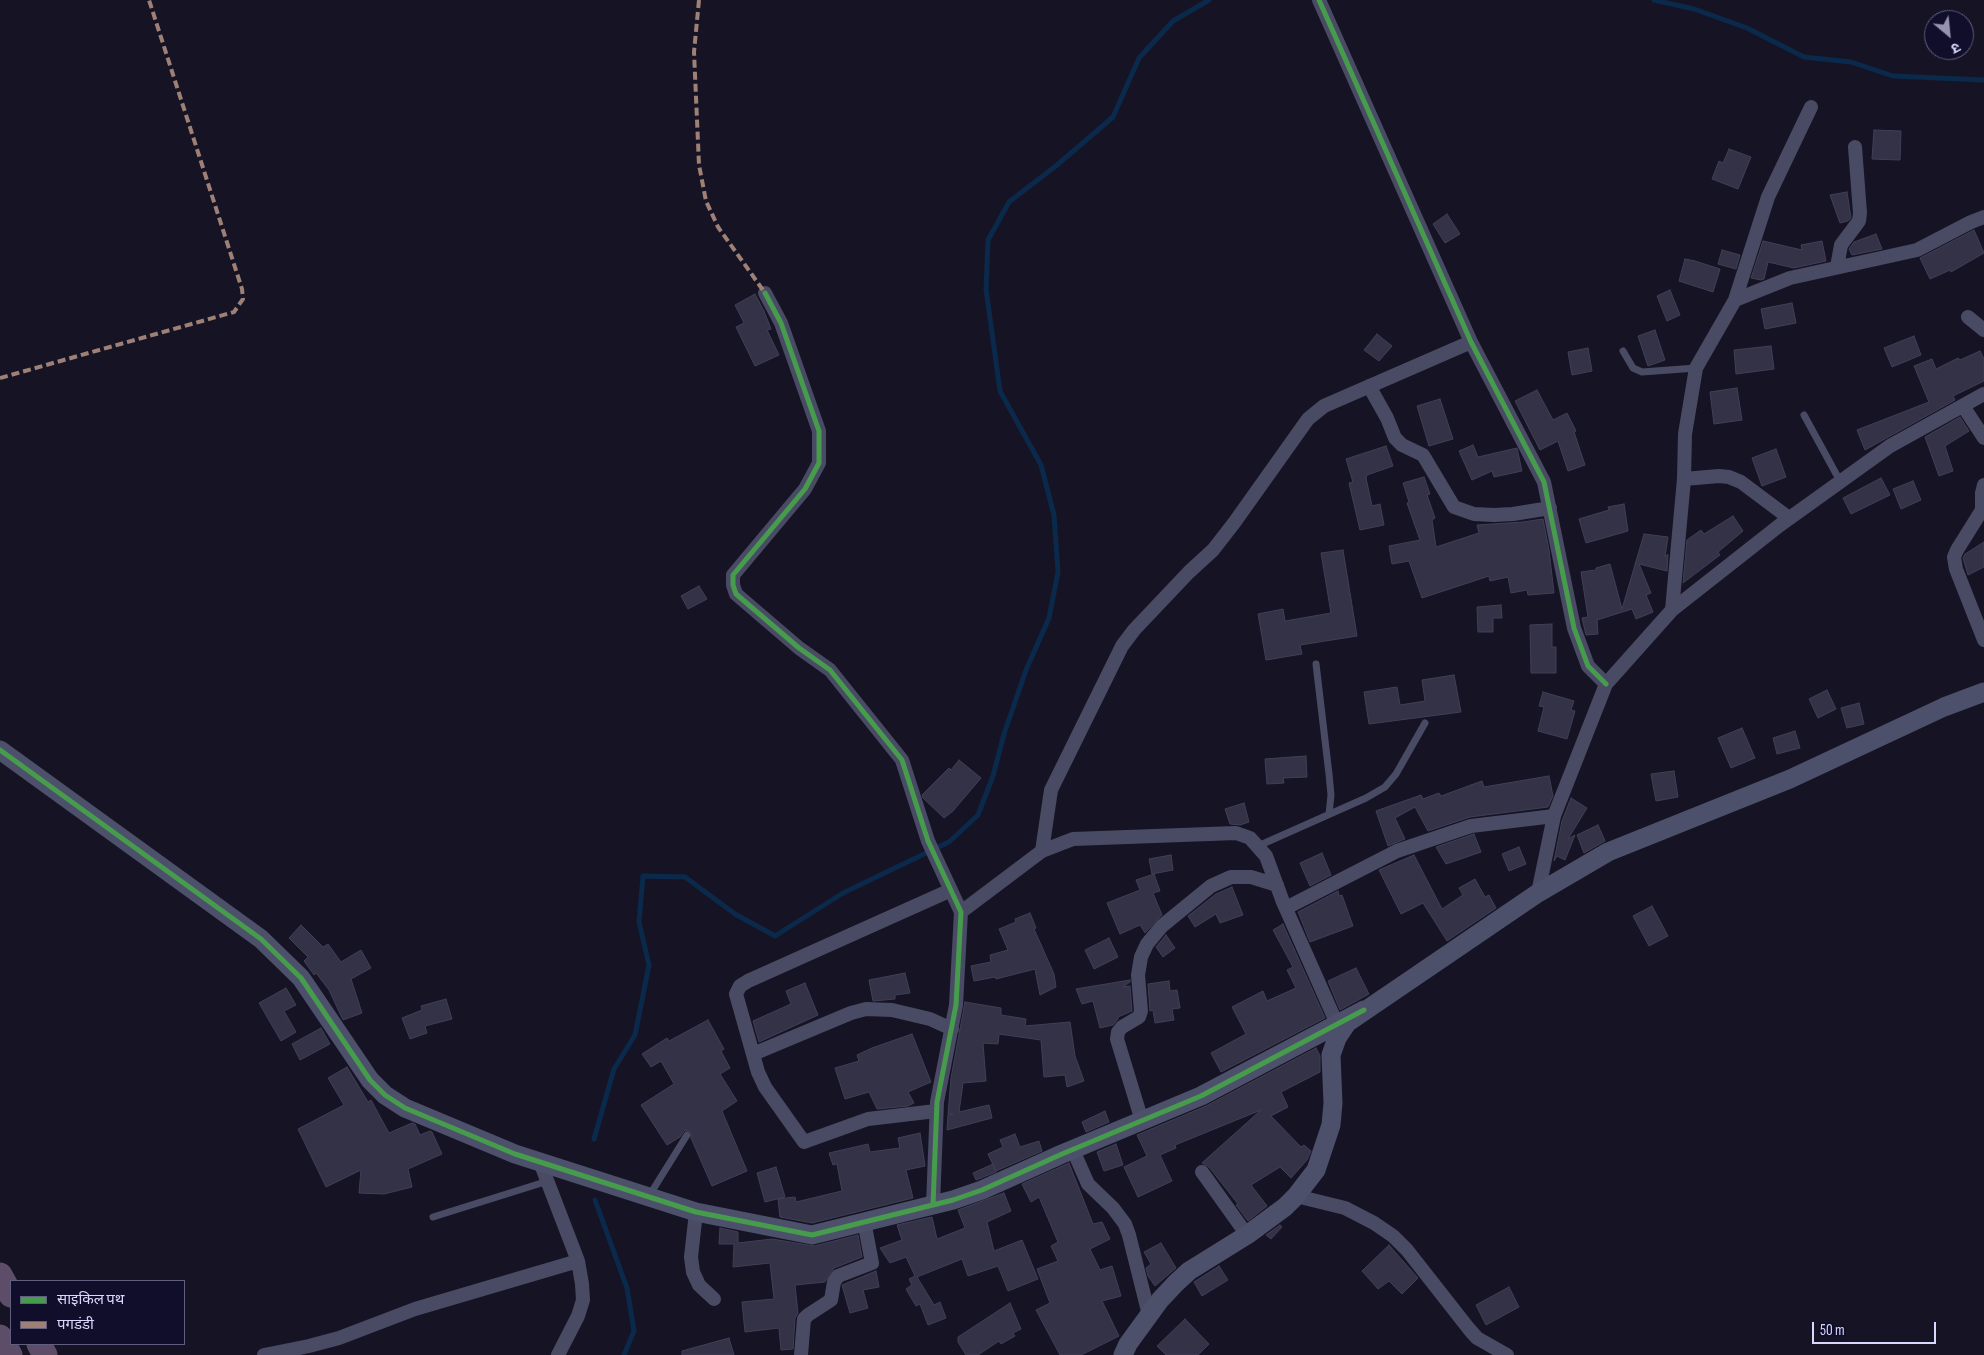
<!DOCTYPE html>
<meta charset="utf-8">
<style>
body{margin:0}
#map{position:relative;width:1984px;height:1355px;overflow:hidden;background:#161424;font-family:"Sofia Sans Condensed","Noto Sans Devanagari",sans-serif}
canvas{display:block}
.legend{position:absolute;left:10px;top:1280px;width:175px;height:65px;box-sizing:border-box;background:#100e2a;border:1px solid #605f7f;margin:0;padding:6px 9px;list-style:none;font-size:15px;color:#d8d8ff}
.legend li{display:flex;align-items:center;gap:10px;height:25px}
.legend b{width:25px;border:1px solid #605f7f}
.north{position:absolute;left:1924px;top:10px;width:50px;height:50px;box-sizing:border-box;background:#100e2a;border:1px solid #605f7f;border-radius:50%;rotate:152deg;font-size:14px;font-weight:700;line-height:20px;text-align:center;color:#d8d8ff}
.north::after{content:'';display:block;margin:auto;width:18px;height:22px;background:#9493b2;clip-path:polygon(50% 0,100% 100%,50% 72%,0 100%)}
.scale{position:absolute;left:1812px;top:1322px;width:124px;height:22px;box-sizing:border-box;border:2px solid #d8d8ff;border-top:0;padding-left:6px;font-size:15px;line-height:18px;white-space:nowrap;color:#d8d8ff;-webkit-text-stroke:4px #100e2a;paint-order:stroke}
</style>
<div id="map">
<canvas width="1984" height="1355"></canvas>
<ul class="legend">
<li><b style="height:6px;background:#469c4c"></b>साइकिल पथ</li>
<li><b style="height:6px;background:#9e8076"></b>पगडंडी</li>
</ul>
<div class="north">उ</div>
<div class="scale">50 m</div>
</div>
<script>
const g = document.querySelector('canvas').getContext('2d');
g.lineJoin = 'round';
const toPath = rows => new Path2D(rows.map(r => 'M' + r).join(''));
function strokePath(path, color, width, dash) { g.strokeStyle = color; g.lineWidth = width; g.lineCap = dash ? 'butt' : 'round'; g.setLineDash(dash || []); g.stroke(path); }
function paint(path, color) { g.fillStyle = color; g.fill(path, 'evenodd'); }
strokePath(toPath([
 [1654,0,1694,9,1747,28,1804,57,1851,62,1893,76,1984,80],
 [594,1139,614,1069,635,1035,649,965,639,922,643,876,685,877,735,914,775,936,843,893,949,842,978,815,993,776,1004,734,1026,670,1049,618,1058,572,1054,515,1041,465,1000,391,986,289,988,240,1009,202,1057,165,1113,117,1139,58,1173,21,1209,0],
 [595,1200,627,1288,634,1331,624,1355]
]), '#0a294b', 5);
const building = toPath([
 [1874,130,1901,131,1900,160,1872,159,1874,130],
 [1729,149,1751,157,1738,189,1712,179,1719,161,1723,163,1729,149],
 [1847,192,1851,218,1848,221,1840,223,1830,195,1847,192],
 [1447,214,1460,234,1445,243,1433,224,1447,214],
 [1974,230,1984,253,1951,272,1950,270,1930,279,1920,258,1974,230],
 [1876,234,1882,249,1852,255,1849,249,1854,242,1876,234],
 [1763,241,1802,250,1801,245,1822,241,1826,261,1794,268,1768,262,1764,279,1761,280,1751,278,1763,241],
 [1722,250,1740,255,1736,269,1718,264,1722,250],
 [1685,259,1695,261,1720,269,1713,292,1679,281,1685,259],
 [1670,290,1680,315,1667,321,1657,296,1670,290],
 [755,294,764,311,771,329,767,330,779,355,755,366,736,327,744,323,735,305,755,294],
 [1792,303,1796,323,1765,329,1761,309,1792,303],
 [1655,330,1665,360,1648,366,1638,336,1655,330],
 [1377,334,1392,346,1379,361,1364,350,1377,334],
 [1914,336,1921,355,1892,367,1884,348,1914,336],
 [1771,346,1774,369,1736,374,1734,350,1771,346],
 [1588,348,1592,371,1572,375,1568,352,1588,348],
 [1980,351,1984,359,1984,381,1953,396,1955,400,1865,450,1857,430,1929,402,1914,366,1932,359,1936,369,1958,358,1960,360,1980,351],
 [1737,388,1742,420,1714,424,1710,392,1737,388],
 [1537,390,1553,420,1567,413,1576,431,1574,432,1585,465,1568,471,1558,441,1540,450,1515,401,1537,390],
 [1440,399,1453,439,1429,446,1417,406,1440,399],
 [1960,417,1969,431,1945,446,1953,471,1939,476,1925,437,1960,417],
 [1473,445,1478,457,1517,448,1522,471,1494,477,1492,471,1472,480,1459,451,1473,445],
 [1386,446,1393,466,1367,475,1366,478,1372,506,1380,504,1384,525,1360,530,1349,483,1353,482,1346,459,1386,446],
 [1776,449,1786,477,1762,486,1752,458,1776,449],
 [1424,477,1430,494,1427,495,1435,518,1432,520,1436,547,1479,533,1477,525,1523,522,1543,519,1549,550,1554,593,1528,595,1527,590,1511,593,1508,577,1490,581,1489,576,1422,598,1409,561,1392,564,1389,546,1420,540,1407,503,1409,502,1403,483,1424,477],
 [1881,478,1890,495,1851,514,1843,498,1881,478],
 [1913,481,1921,500,1901,509,1893,489,1913,481],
 [1624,504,1628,531,1586,543,1579,519,1609,510,1608,507,1624,504],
 [1733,516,1743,531,1718,552,1720,555,1683,583,1687,540,1701,530,1704,534,1733,516],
 [1644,534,1668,537,1665,557,1668,554,1667,571,1639,564,1651,593,1646,595,1653,612,1636,619,1632,609,1597,620,1598,634,1586,635,1582,618,1588,617,1581,572,1596,570,1596,568,1610,564,1622,609,1644,534],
 [1984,542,1984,567,1968,575,1963,558,1965,554,1984,542],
 [1343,550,1357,636,1300,645,1302,654,1266,660,1258,614,1283,609,1285,621,1331,613,1321,553,1343,550],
 [699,586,707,599,688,609,681,596,699,586],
 [1501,605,1502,618,1493,618,1493,632,1478,632,1477,607,1501,605],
 [1552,624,1552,647,1556,647,1556,673,1531,673,1530,625,1552,624],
 [1454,675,1461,712,1369,724,1364,692,1397,687,1400,705,1425,701,1422,680,1454,675],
 [1827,690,1836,709,1818,718,1809,699,1827,690],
 [1543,692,1574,701,1571,710,1575,711,1567,739,1538,731,1544,707,1539,706,1543,692],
 [1859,703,1864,724,1847,728,1841,708,1859,703],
 [1742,728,1755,758,1731,768,1718,738,1742,728],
 [1795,731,1800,748,1777,754,1773,738,1795,731],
 [1306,756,1307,777,1283,778,1284,783,1267,784,1265,759,1306,756],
 [959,760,981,778,953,811,944,818,923,798,922,795,949,768,951,770,959,760],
 [1674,771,1678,797,1656,801,1651,774,1674,771],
 [1549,776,1553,796,1548,807,1470,817,1428,831,1415,807,1395,818,1405,839,1388,846,1376,811,1421,795,1423,799,1439,793,1441,796,1482,781,1484,787,1549,776],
 [1571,798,1587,808,1568,839,1575,835,1565,860,1557,856,1554,861,1562,821,1571,798],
 [1244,803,1249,822,1240,825,1230,824,1225,809,1244,803],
 [1598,825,1605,841,1584,853,1577,835,1598,825],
 [1474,834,1481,852,1446,864,1436,847,1474,834],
 [1519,847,1526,864,1509,871,1502,854,1519,847],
 [1322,853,1331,875,1310,886,1300,863,1322,853],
 [1171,855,1173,870,1152,874,1149,859,1171,855],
 [1414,855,1442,909,1463,895,1459,888,1475,879,1485,897,1489,895,1496,908,1447,941,1423,903,1401,914,1379,870,1414,855],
 [1154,874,1160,891,1153,893,1162,915,1145,933,1140,925,1120,934,1107,903,1140,890,1136,880,1154,874],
 [1232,887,1243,915,1220,923,1216,914,1195,927,1188,916,1216,894,1232,887],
 [1338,891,1339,896,1342,895,1353,926,1310,942,1298,912,1338,891],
 [1652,906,1668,936,1649,946,1633,916,1652,906],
 [1030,913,1036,928,1034,929,1054,974,1056,987,1040,995,1035,969,996,979,995,977,974,981,971,966,991,962,990,955,1008,950,999,929,1016,922,1015,919,1030,913],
 [1283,924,1325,1018,1221,1072,1211,1053,1246,1034,1232,1007,1263,991,1267,1001,1296,988,1287,970,1293,967,1273,930,1283,924],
 [301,925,323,947,328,944,341,962,361,950,371,968,351,979,362,1013,343,1020,329,990,316,973,314,975,304,961,308,957,289,938,301,925],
 [1166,935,1175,948,1163,957,1156,947,1166,935],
 [1109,938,1118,957,1094,969,1085,950,1109,938],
 [1356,968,1369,994,1340,1010,1328,981,1356,968],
 [905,973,910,993,895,995,895,999,873,1001,869,980,905,973],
 [1130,980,1130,982,1123,987,1130,986,1132,1011,1118,1017,1118,1019,1113,1025,1100,1028,1093,1001,1082,1004,1076,989,1130,980],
 [1169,981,1170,991,1177,990,1180,1008,1172,1009,1174,1020,1155,1023,1153,1010,1150,1011,1148,984,1169,981],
 [805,983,818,1015,759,1042,753,1021,791,1004,786,991,805,983],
 [286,988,296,1005,284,1011,296,1032,281,1041,259,1003,286,988],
 [446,999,452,1019,425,1026,427,1033,410,1039,402,1018,422,1010,421,1006,446,999],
 [965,1002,1001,1008,1001,1015,1026,1019,1025,1026,1070,1022,1075,1056,1084,1081,1067,1087,1065,1075,1044,1077,1041,1040,999,1034,998,1044,983,1043,986,1081,963,1083,959,1112,989,1105,992,1118,947,1130,948,1115,953,1114,948,1114,951,1078,965,1002],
 [708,1020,724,1049,721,1051,730,1068,720,1074,737,1101,722,1111,747,1171,712,1186,691,1138,691,1132,685,1130,680,1137,667,1145,641,1105,674,1084,661,1061,651,1067,642,1054,667,1038,669,1041,708,1020],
 [321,1028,330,1044,300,1060,292,1044,321,1028],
 [912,1034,931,1082,908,1092,914,1103,908,1106,877,1109,869,1092,845,1099,835,1068,859,1061,857,1055,872,1048,912,1034],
 [1316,1048,1320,1056,1320,1072,1281,1092,1288,1107,1271,1116,1301,1147,1304,1145,1311,1151,1307,1160,1291,1178,1280,1167,1251,1185,1267,1206,1248,1221,1236,1205,1238,1204,1209,1167,1202,1163,1261,1110,1175,1145,1176,1148,1160,1155,1172,1181,1138,1197,1124,1167,1147,1156,1137,1135,1206,1106,1316,1048],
 [347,1067,368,1102,371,1100,389,1133,412,1123,415,1124,420,1135,430,1131,432,1132,442,1154,408,1169,412,1187,384,1194,359,1193,361,1170,326,1187,298,1129,344,1105,328,1078,347,1067],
 [1105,1111,1109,1122,1086,1132,1082,1122,1105,1111],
 [920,1133,925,1166,906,1170,913,1198,812,1223,780,1217,778,1199,795,1197,796,1202,842,1191,837,1164,833,1165,829,1153,868,1144,870,1152,900,1148,898,1138,920,1133],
 [1015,1134,1020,1147,1039,1141,1042,1151,996,1171,988,1154,1003,1147,1000,1140,1015,1134],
 [1116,1144,1123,1165,1104,1171,1097,1152,1116,1144],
 [1069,1163,1093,1224,1102,1222,1110,1239,1090,1249,1100,1270,1112,1266,1121,1296,1102,1301,1119,1336,1081,1355,1060,1355,1036,1310,1050,1303,1037,1269,1058,1261,1051,1246,1058,1242,1039,1197,1031,1202,1022,1184,1069,1163],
 [993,1164,996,1172,976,1180,973,1173,993,1164],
 [776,1167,785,1197,765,1202,757,1173,776,1167],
 [1004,1193,1011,1211,987,1222,994,1251,1022,1240,1038,1279,1008,1291,998,1266,968,1276,962,1259,917,1277,934,1305,940,1302,946,1318,928,1325,920,1304,916,1306,906,1289,912,1285,909,1279,915,1276,906,1257,890,1263,880,1248,902,1240,897,1225,932,1217,937,1239,965,1228,958,1210,1004,1193],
 [1280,1225,1282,1227,1271,1239,1266,1235,1280,1225],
 [720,1228,738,1232,738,1243,772,1239,814,1246,858,1235,862,1257,834,1268,825,1282,795,1285,798,1313,795,1318,793,1349,781,1350,779,1328,745,1332,742,1302,774,1299,770,1263,733,1267,734,1244,719,1244,720,1228],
 [1161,1243,1176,1268,1155,1286,1148,1276,1146,1268,1151,1264,1144,1252,1161,1243],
 [1389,1245,1418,1278,1402,1294,1389,1281,1378,1289,1362,1271,1389,1245],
 [1219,1266,1228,1280,1202,1296,1194,1282,1219,1266],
 [876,1271,879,1287,863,1290,868,1308,850,1313,842,1285,876,1271],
 [1509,1287,1519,1307,1486,1325,1476,1305,1509,1287],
 [1010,1303,1021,1329,1013,1333,1015,1336,1001,1344,999,1341,978,1355,966,1355,958,1342,958,1337,1010,1303],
 [1185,1319,1209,1344,1198,1355,1166,1355,1157,1346,1185,1319],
 [729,1338,734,1355,682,1355,682,1351,729,1338]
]);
paint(building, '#343246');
strokePath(building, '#413f58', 1);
strokePath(toPath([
 [1623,351,1633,368,1642,372,1696,368],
 [1804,415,1840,481],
 [1316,664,1329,774,1331,795,1329,814],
 [1258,846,1366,798,1385,787,1396,774,1425,723],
 [649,1196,687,1135],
 [433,1217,548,1181]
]), '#494b65', 7);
strokePath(toPath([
 [1319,0,1471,342,1544,482,1574,628,1588,666,1606,684],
 [1837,267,1841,245,1859,221,1860,213,1855,147],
 [765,293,781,323,819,431,819,463,805,489,733,575,733,585,736,594,799,648,830,670,902,760,928,841,961,912,956,1005,937,1102,933,1205],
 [1735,300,1790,278,1917,250,1971,222,1984,217],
 [1968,317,1984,330],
 [1369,386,1387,418,1395,438,1402,445,1423,455,1454,507,1474,514,1494,515,1513,514,1550,508],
 [1963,406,1984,438],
 [1684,479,1719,476,1729,477,1741,482,1789,518],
 [1984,485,1982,493,1982,510,1957,550,1954,557,1956,569,1984,640],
 [1672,610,1684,479,1685,434,1696,368,1735,300,1768,197,1811,107],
 [1042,851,1051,790,1122,646,1134,630,1189,572,1213,550,1234,523,1308,419,1324,406,1471,342],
 [1538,893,1554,816,1606,684,1672,610,1780,525,1890,446,1984,394],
 [1286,908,1397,851,1471,826,1554,816],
 [961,912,1042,851,1073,839,1236,833,1250,838,1266,856,1283,902,1337,1024],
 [753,1054,851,1013,866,1009,892,1010,930,1019,952,1029],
 [936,1111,868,1119,804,1142,765,1087,758,1072,736,994,740,986,748,981,951,890],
 [1142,1121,1117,1039,1118,1032,1122,1027,1139,1017,1141,1011,1138,975,1141,957,1147,944,1162,926,1211,886,1231,877,1251,877,1277,885],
 [1073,1150,1088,1184,1113,1208,1125,1224,1129,1235,1149,1315],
 [540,1162,578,1261,582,1284,583,1300,578,1316,558,1355],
 [1202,1172,1247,1235],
 [1296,1196,1345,1208,1374,1223,1393,1236,1407,1250,1469,1329,1477,1338,1507,1355],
 [696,1212,691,1257,693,1272,699,1285,714,1299],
 [264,1355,309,1346,339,1338,415,1309,578,1261],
 [801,1355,804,1319,808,1315,831,1300,834,1282,838,1276,872,1263,864,1221]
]), '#494b65', 14);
strokePath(toPath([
 [0,750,261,939,301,978,370,1080,385,1095,405,1108,515,1154,696,1212,812,1235,953,1200,982,1190,1062,1154,1201,1096,1364,1010],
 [1123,1355,1128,1344,1160,1300,1176,1283,1189,1271,1247,1235,1285,1207,1296,1196,1316,1170,1331,1125,1333,1103,1331,1055,1337,1038,1347,1023,1538,893,1608,852,1790,779,1944,707,1984,692]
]), '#4d506b', 19);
strokePath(toPath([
 [0,1275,11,1295],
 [0,1337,10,1355],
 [39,1344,45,1355]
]), '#5d4d68', 25);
strokePath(toPath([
 [699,0,694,52,699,165,706,201,718,227,765,293],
 [0,378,234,312,243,299,242,289,149,0]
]), '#9e8076', 4, [8, 4]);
strokePath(toPath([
 [1319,0,1471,342,1544,482,1574,628,1588,666,1606,684],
 [765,293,781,323,819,431,819,463,805,489,733,575,733,585,736,594,799,648,830,670,902,760,928,841,961,912,956,1005,937,1102,933,1205],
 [0,750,261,939,301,978,370,1080,385,1095,405,1108,515,1154,696,1212,812,1235,953,1200,982,1190,1062,1154,1201,1096,1364,1010]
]), '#469c4c', 5);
</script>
